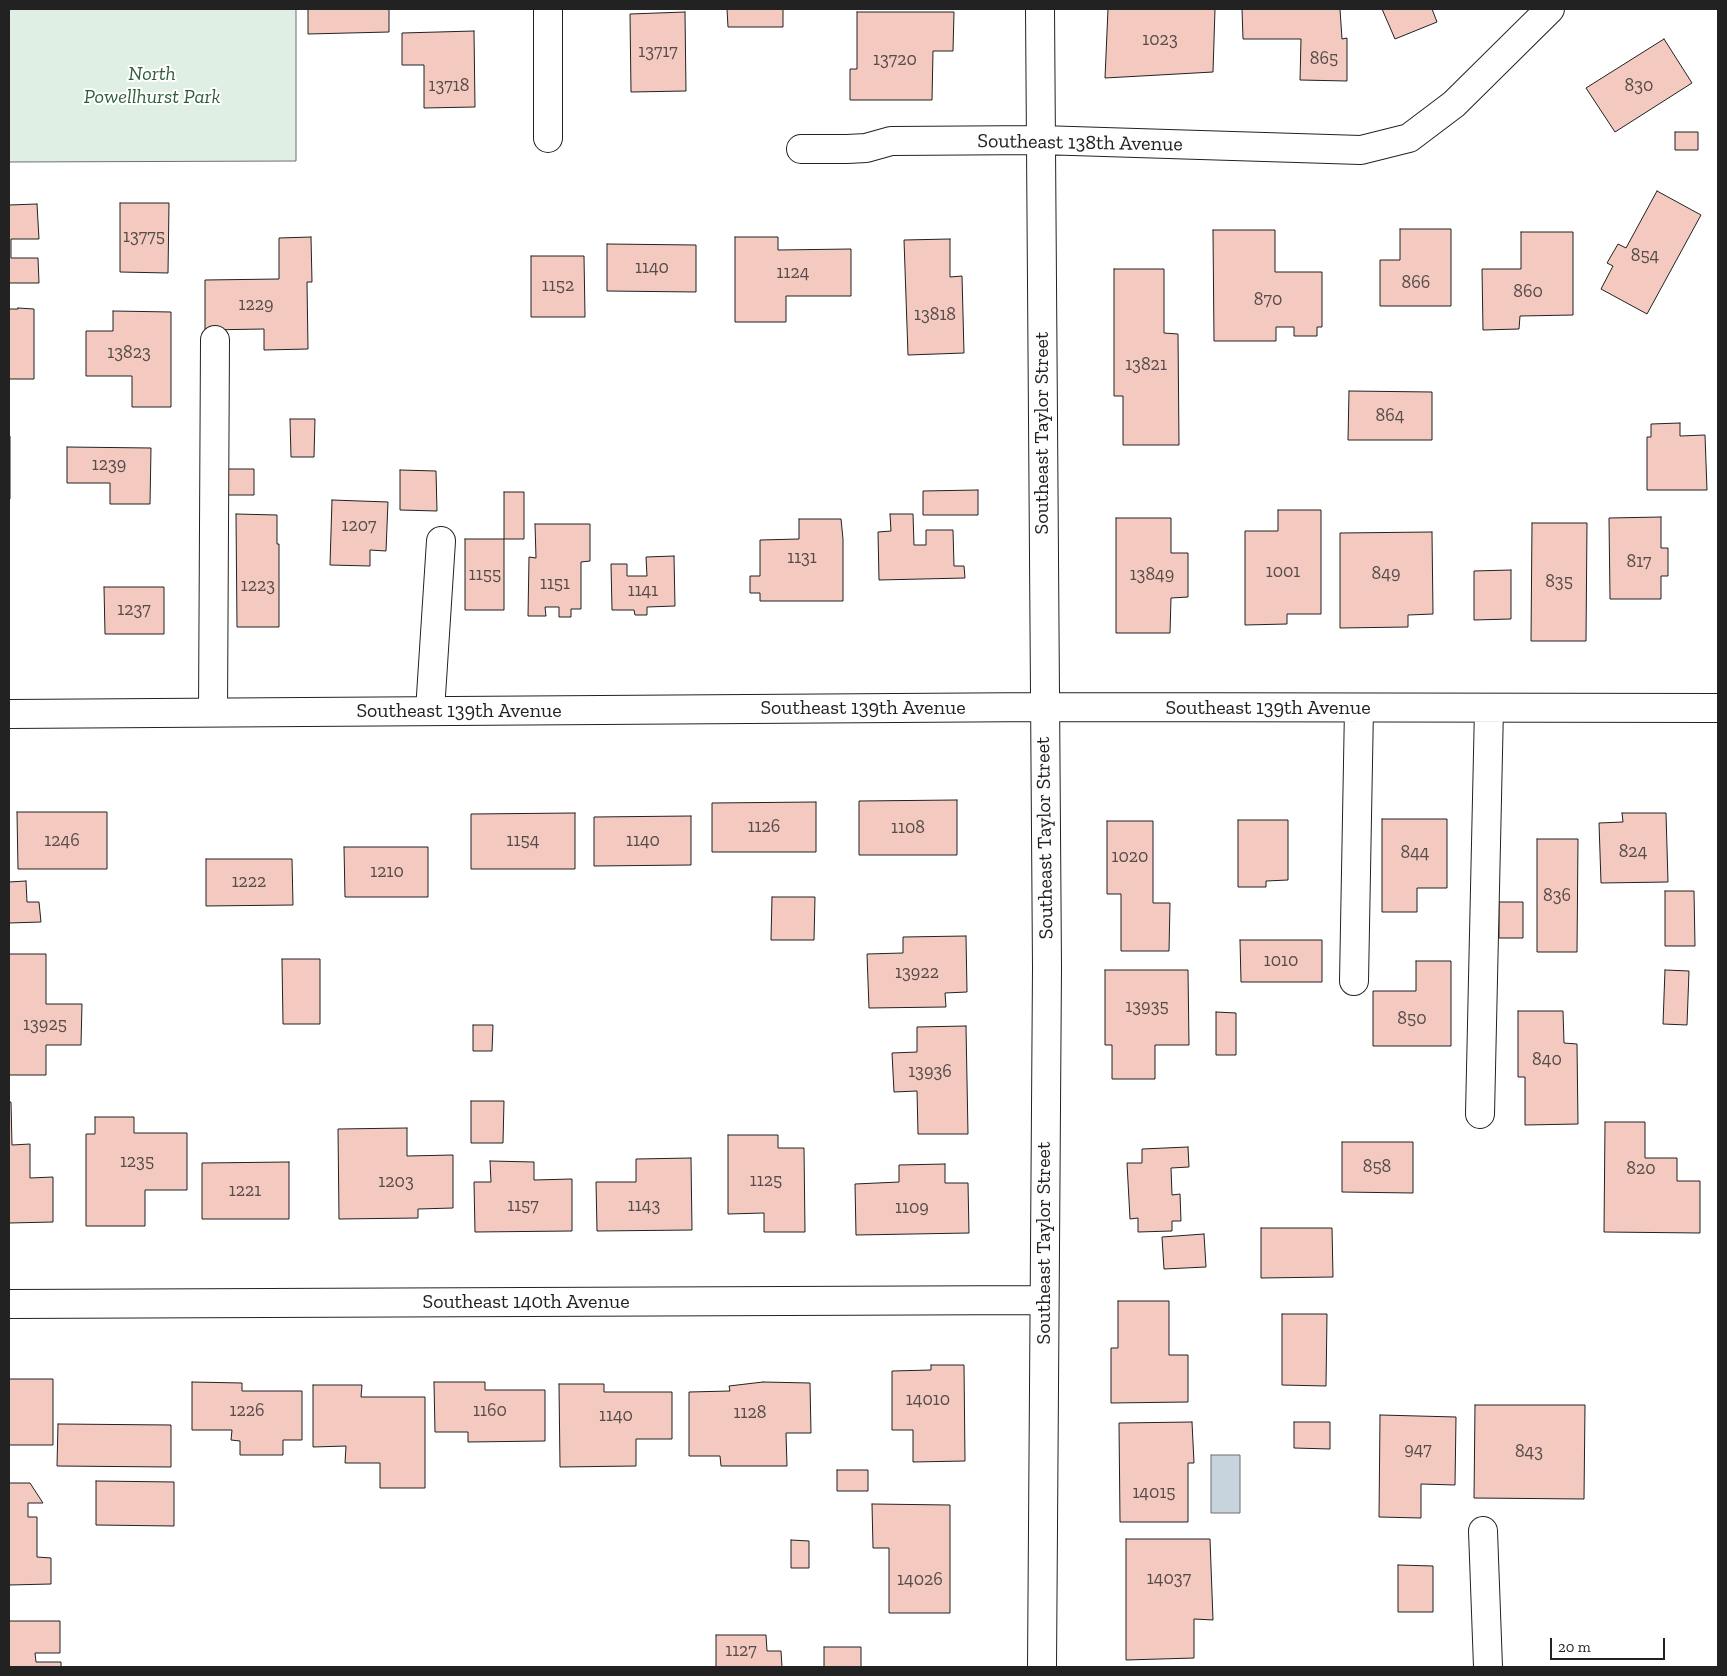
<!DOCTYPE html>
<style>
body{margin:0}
#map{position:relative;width:1727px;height:1676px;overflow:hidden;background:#fff;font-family:"Zilla Slab",serif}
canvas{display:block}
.frame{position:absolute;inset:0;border:10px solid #222;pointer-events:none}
.scale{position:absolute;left:1550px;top:1638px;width:115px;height:22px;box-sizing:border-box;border:2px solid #222;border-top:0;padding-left:6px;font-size:15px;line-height:18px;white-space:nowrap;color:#222;-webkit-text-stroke:4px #fff;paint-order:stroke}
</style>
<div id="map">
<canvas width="1727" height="1676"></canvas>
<div class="frame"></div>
<div class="scale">20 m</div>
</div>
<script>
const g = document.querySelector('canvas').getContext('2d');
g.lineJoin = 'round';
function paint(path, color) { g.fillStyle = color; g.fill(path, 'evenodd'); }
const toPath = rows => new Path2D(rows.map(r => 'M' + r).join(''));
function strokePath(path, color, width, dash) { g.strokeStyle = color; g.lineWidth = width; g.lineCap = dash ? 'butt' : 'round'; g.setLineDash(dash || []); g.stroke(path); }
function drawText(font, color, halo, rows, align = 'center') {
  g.font = font + ' "Zilla Slab",serif'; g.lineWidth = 4; g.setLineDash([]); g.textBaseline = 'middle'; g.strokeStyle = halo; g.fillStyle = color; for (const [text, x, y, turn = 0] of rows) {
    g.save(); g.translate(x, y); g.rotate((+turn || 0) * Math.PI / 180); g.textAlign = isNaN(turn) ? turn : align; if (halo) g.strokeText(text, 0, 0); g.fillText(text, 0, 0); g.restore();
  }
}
const green = toPath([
 [9,9,296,9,296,161,9,162,9,9]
]);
paint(green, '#e0efe3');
strokePath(green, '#6f6f6f', 1);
const water = toPath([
 [1211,1455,1240,1455,1240,1513,1211,1513,1211,1455]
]);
paint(water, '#c7d3dd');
strokePath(water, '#6f6f6f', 1);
const building = toPath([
 [308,9,389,9,389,32,308,34,308,9],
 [727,9,783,9,783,27,728,27,727,9],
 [1108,9,1215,9,1213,72,1105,78,1108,9],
 [1242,9,1340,9,1342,39,1347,38,1347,81,1300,80,1301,39,1243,39,1242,9],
 [1382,9,1432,9,1437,22,1395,39,1382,9],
 [685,12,686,91,631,92,630,14,685,12],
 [857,12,954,12,953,51,933,51,932,100,850,100,850,69,857,69,857,12],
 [474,31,475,107,424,108,424,65,402,65,402,33,474,31],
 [1664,39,1692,83,1615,132,1586,88,1664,39],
 [1675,132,1698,132,1698,150,1675,150,1675,132],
 [1657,191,1701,215,1647,314,1601,289,1613,266,1607,263,1618,244,1626,248,1657,191],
 [120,203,169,203,168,273,120,272,120,203],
 [37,204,39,239,11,239,11,258,38,258,39,283,9,283,9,205,37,204],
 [1400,229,1451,229,1451,306,1380,306,1380,260,1400,260,1400,229],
 [1213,230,1275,230,1275,272,1322,272,1322,327,1317,327,1317,336,1294,336,1294,327,1276,327,1276,341,1214,341,1213,230],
 [1521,232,1573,232,1573,315,1520,316,1519,329,1483,330,1482,269,1521,269,1521,232],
 [311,237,312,282,307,282,308,349,264,350,264,329,205,330,205,280,279,279,279,238,311,237],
 [735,237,778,237,778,250,851,249,851,296,786,296,786,322,735,322,735,237],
 [950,239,950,277,962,276,964,353,908,355,904,240,950,239],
 [607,244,696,245,696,292,607,291,607,244],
 [531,256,584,256,585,317,531,317,531,256],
 [1114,269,1164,269,1164,333,1178,334,1179,445,1123,445,1123,396,1114,396,1114,269],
 [18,308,34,309,34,379,9,379,9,309,18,309,18,308],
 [113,311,171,312,171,407,132,407,132,376,86,376,86,331,113,331,113,311],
 [1349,391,1432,392,1432,440,1348,440,1349,391],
 [290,419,315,419,314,457,291,457,290,419],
 [1680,423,1680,436,1705,435,1707,490,1647,490,1647,437,1651,437,1651,424,1680,423],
 [9,436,10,436,10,499,9,499,9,436],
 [67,447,151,448,150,504,110,504,110,483,67,483,67,447],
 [226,469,254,469,254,495,225,495,226,469],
 [400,470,436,471,437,511,400,510,400,470],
 [978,490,978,515,923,515,923,491,978,490],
 [504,492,524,492,524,539,504,539,504,492],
 [332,500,388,502,386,551,370,550,370,566,330,565,332,500],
 [1278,510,1321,510,1321,614,1287,614,1287,624,1245,625,1245,531,1278,531,1278,510],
 [236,514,277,515,277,544,279,544,279,627,237,627,236,514],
 [890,514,913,514,914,545,926,545,926,530,953,530,954,566,964,566,965,578,879,580,878,532,891,531,890,514],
 [1661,517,1661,548,1668,548,1668,576,1661,576,1661,599,1610,599,1609,518,1661,517],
 [1116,518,1171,518,1171,553,1188,553,1188,597,1171,598,1170,633,1116,633,1116,518],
 [799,519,841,519,843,539,843,601,760,601,760,593,750,593,750,576,760,576,760,540,799,539,799,519],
 [1532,523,1587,523,1586,641,1531,641,1532,523],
 [535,524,590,524,590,561,581,562,581,609,571,609,571,617,559,617,559,607,545,607,546,616,528,616,529,557,536,558,535,524],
 [1432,532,1433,614,1408,615,1408,627,1340,628,1340,533,1432,532],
 [465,539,504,539,504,610,465,610,465,539],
 [674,556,675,606,647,607,647,615,635,615,634,610,612,610,611,564,627,564,627,576,647,576,646,557,674,556],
 [1511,570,1511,619,1474,620,1474,571,1511,570],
 [104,587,164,587,164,634,105,634,104,587],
 [957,800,957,855,859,855,859,801,957,800],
 [816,802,816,852,712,852,712,803,816,802],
 [17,812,107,812,107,869,18,869,17,812],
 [575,813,575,869,471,869,471,814,575,813],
 [1622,813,1666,813,1668,882,1601,883,1599,823,1623,822,1622,813],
 [691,816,691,865,594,866,594,817,691,816],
 [1382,819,1447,819,1447,888,1417,888,1417,912,1382,912,1382,819],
 [1238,820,1288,820,1288,880,1266,881,1266,887,1238,887,1238,820],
 [1107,821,1153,821,1153,903,1170,903,1169,951,1121,951,1121,894,1107,894,1107,821],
 [1537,839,1578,839,1577,952,1537,952,1537,839],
 [344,847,428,847,428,897,345,897,344,847],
 [206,859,292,859,293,905,206,906,206,859],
 [26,881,27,902,39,902,41,922,9,923,9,882,26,881],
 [1665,891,1694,891,1695,946,1665,946,1665,891],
 [772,897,815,897,814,940,771,940,772,897],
 [1499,902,1523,902,1523,938,1499,938,1499,902],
 [966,936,967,992,945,993,946,1007,869,1008,867,954,903,953,903,937,966,936],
 [1240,940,1322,940,1322,982,1241,982,1240,940],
 [9,954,46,954,46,1004,82,1004,81,1045,46,1045,46,1075,9,1075,9,954],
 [282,959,320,959,320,1024,283,1024,282,959],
 [1416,961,1451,961,1451,1046,1373,1046,1373,991,1416,991,1416,961],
 [1105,970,1188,970,1189,1045,1155,1045,1155,1079,1112,1079,1112,1045,1105,1045,1105,970],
 [1665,970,1689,971,1687,1025,1663,1024,1665,970],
 [1518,1011,1563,1011,1564,1043,1577,1044,1578,1124,1525,1125,1525,1077,1518,1077,1518,1011],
 [1216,1012,1236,1013,1236,1055,1216,1055,1216,1012],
 [473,1025,493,1025,492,1051,473,1051,473,1025],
 [966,1026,968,1134,918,1134,917,1091,894,1092,892,1053,917,1052,917,1027,966,1026],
 [471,1101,504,1101,503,1143,471,1143,471,1101],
 [9,1102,11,1102,12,1145,30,1144,30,1178,53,1177,53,1222,9,1223,9,1102],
 [95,1117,134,1117,134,1133,187,1133,187,1190,145,1190,145,1226,86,1226,86,1134,95,1134,95,1117],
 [1605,1122,1645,1122,1645,1158,1677,1158,1677,1181,1700,1181,1700,1233,1604,1232,1605,1122],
 [407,1128,407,1156,453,1155,453,1208,418,1209,418,1218,339,1219,338,1129,407,1128],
 [728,1135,778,1135,778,1148,804,1148,805,1232,764,1232,764,1213,728,1214,728,1135],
 [1342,1142,1413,1142,1413,1193,1342,1192,1342,1142],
 [1188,1147,1189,1167,1171,1168,1172,1195,1180,1194,1181,1221,1172,1221,1172,1231,1138,1232,1138,1218,1130,1219,1127,1163,1142,1163,1142,1149,1188,1147],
 [691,1158,692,1230,597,1231,596,1182,636,1182,636,1159,691,1158],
 [490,1161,534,1162,534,1180,572,1179,572,1231,475,1232,474,1182,491,1182,490,1161],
 [289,1162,289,1219,202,1219,202,1163,289,1162],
 [945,1164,945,1183,968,1183,969,1233,856,1235,855,1184,899,1182,899,1165,945,1164],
 [1261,1228,1332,1228,1333,1277,1261,1278,1261,1228],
 [1204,1234,1206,1267,1164,1269,1162,1237,1204,1234],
 [1118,1301,1169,1301,1169,1355,1188,1355,1188,1402,1111,1403,1111,1348,1118,1348,1118,1301],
 [1282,1314,1327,1314,1326,1386,1282,1385,1282,1314],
 [931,1365,964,1365,965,1461,913,1462,913,1430,892,1430,892,1371,931,1370,931,1365],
 [9,1379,53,1379,53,1445,9,1445,9,1379],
 [192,1382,242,1383,242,1391,302,1391,302,1440,283,1440,283,1455,240,1455,240,1441,231,1440,232,1430,192,1430,192,1382],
 [434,1382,485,1382,485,1390,545,1390,545,1441,468,1442,468,1432,435,1432,434,1382],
 [763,1382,810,1383,811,1433,786,1433,787,1466,721,1466,720,1456,689,1456,689,1392,730,1391,729,1386,763,1382],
 [559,1384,604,1384,604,1392,672,1392,672,1439,636,1439,636,1466,560,1467,559,1384],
 [313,1385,362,1385,361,1397,425,1397,425,1488,380,1488,380,1463,345,1463,346,1446,313,1447,313,1385],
 [1475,1405,1585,1405,1584,1499,1474,1498,1475,1405],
 [1380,1415,1456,1417,1455,1485,1421,1484,1421,1518,1379,1517,1380,1415],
 [1192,1422,1194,1463,1188,1463,1188,1522,1120,1522,1119,1423,1192,1422],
 [1294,1422,1330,1422,1330,1449,1294,1448,1294,1422],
 [58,1424,171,1425,171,1467,57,1466,58,1424],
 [837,1470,868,1470,868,1491,837,1491,837,1470],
 [96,1481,174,1482,174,1526,96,1525,96,1481],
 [9,1483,30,1483,43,1503,28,1503,28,1517,37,1517,37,1557,51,1558,51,1584,9,1585,9,1483],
 [872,1504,950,1505,950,1613,889,1613,889,1548,873,1548,872,1504],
 [1126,1539,1210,1539,1213,1620,1194,1619,1194,1658,1126,1660,1126,1539],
 [791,1540,809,1541,809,1568,791,1568,791,1540],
 [1398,1565,1433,1566,1433,1612,1398,1612,1398,1565],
 [9,1621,60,1621,60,1653,35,1653,36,1662,61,1662,61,1667,9,1667,9,1621],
 [716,1635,766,1635,767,1651,781,1651,782,1667,716,1667,716,1635],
 [824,1647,861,1647,861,1667,824,1667,824,1647]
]);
paint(building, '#f3c9c0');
strokePath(building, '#222', 1);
const minor = toPath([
 [548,9,548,138],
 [1040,9,1047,967,1042,1667],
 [801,149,847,149,866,148,891,141,1040,140,1361,150,1409,138,1454,104,1550,9],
 [430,711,441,541],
 [213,712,215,340],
 [9,714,1044,707,1718,708],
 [1354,981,1359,708],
 [1480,1114,1489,708],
 [9,1304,1044,1300],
 [1483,1531,1488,1667]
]);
strokePath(minor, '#222', 30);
strokePath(minor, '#fff', 28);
drawText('18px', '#564c4a', null, [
 ["1023",1160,40],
 ["13717",658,52],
 ["865",1324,59],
 ["13720",895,60],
 ["13718",449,86],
 ["830",1639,86],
 ["13775",144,237],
 ["854",1645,256],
 ["1140",652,268],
 ["1124",793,273],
 ["866",1416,283],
 ["1152",558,286],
 ["860",1528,292],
 ["870",1268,300],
 ["1229",256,305],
 ["13818",935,315],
 ["13823",129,353],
 ["13821",1146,365],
 ["864",1390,416],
 ["1239",109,465],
 ["1207",359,526],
 ["1131",802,558],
 ["817",1639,562],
 ["1001",1283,572],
 ["849",1386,574],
 ["1155",485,575],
 ["13849",1152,575],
 ["835",1559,582],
 ["1151",555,584],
 ["1223",258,586],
 ["1141",643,591],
 ["1237",134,610],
 ["1126",764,827],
 ["1108",908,828],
 ["1246",62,841],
 ["1154",523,841],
 ["1140",643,841],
 ["824",1633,852],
 ["844",1415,853],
 ["1020",1130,857],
 ["1210",387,872],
 ["1222",249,882],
 ["836",1557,896],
 ["1010",1281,961],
 ["13922",917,973],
 ["13935",1147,1007],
 ["850",1412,1019],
 ["13925",45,1025],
 ["840",1547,1060],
 ["13936",930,1072],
 ["1235",137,1162],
 ["858",1377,1167],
 ["820",1641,1169],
 ["1125",766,1181],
 ["1203",396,1182],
 ["1221",245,1191],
 ["1157",523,1206],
 ["1143",644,1206],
 ["1109",912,1208],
 ["14010",928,1400],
 ["1226",247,1411],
 ["1160",490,1411],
 ["1128",750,1413],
 ["1140",616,1416],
 ["947",1418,1450],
 ["843",1529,1452],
 ["14015",1154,1493],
 ["14037",1169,1579],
 ["14026",920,1580],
 ["1127",741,1651]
]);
drawText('italic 20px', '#2f5e38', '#fff', [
 ["North",152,74],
 ["Powellhurst Park",152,97]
]);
drawText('20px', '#222', '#fff', [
 ["Southeast 138th Avenue",1080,143,1],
 ["Southeast Taylor Street",1042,433,-90],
 ["Southeast 139th Avenue",863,708],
 ["Southeast 139th Avenue",1268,708],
 ["Southeast 139th Avenue",459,711],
 ["Southeast Taylor Street",1045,838,-91],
 ["Southeast Taylor Street",1044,1243,-90],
 ["Southeast 140th Avenue",526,1302]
]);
</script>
